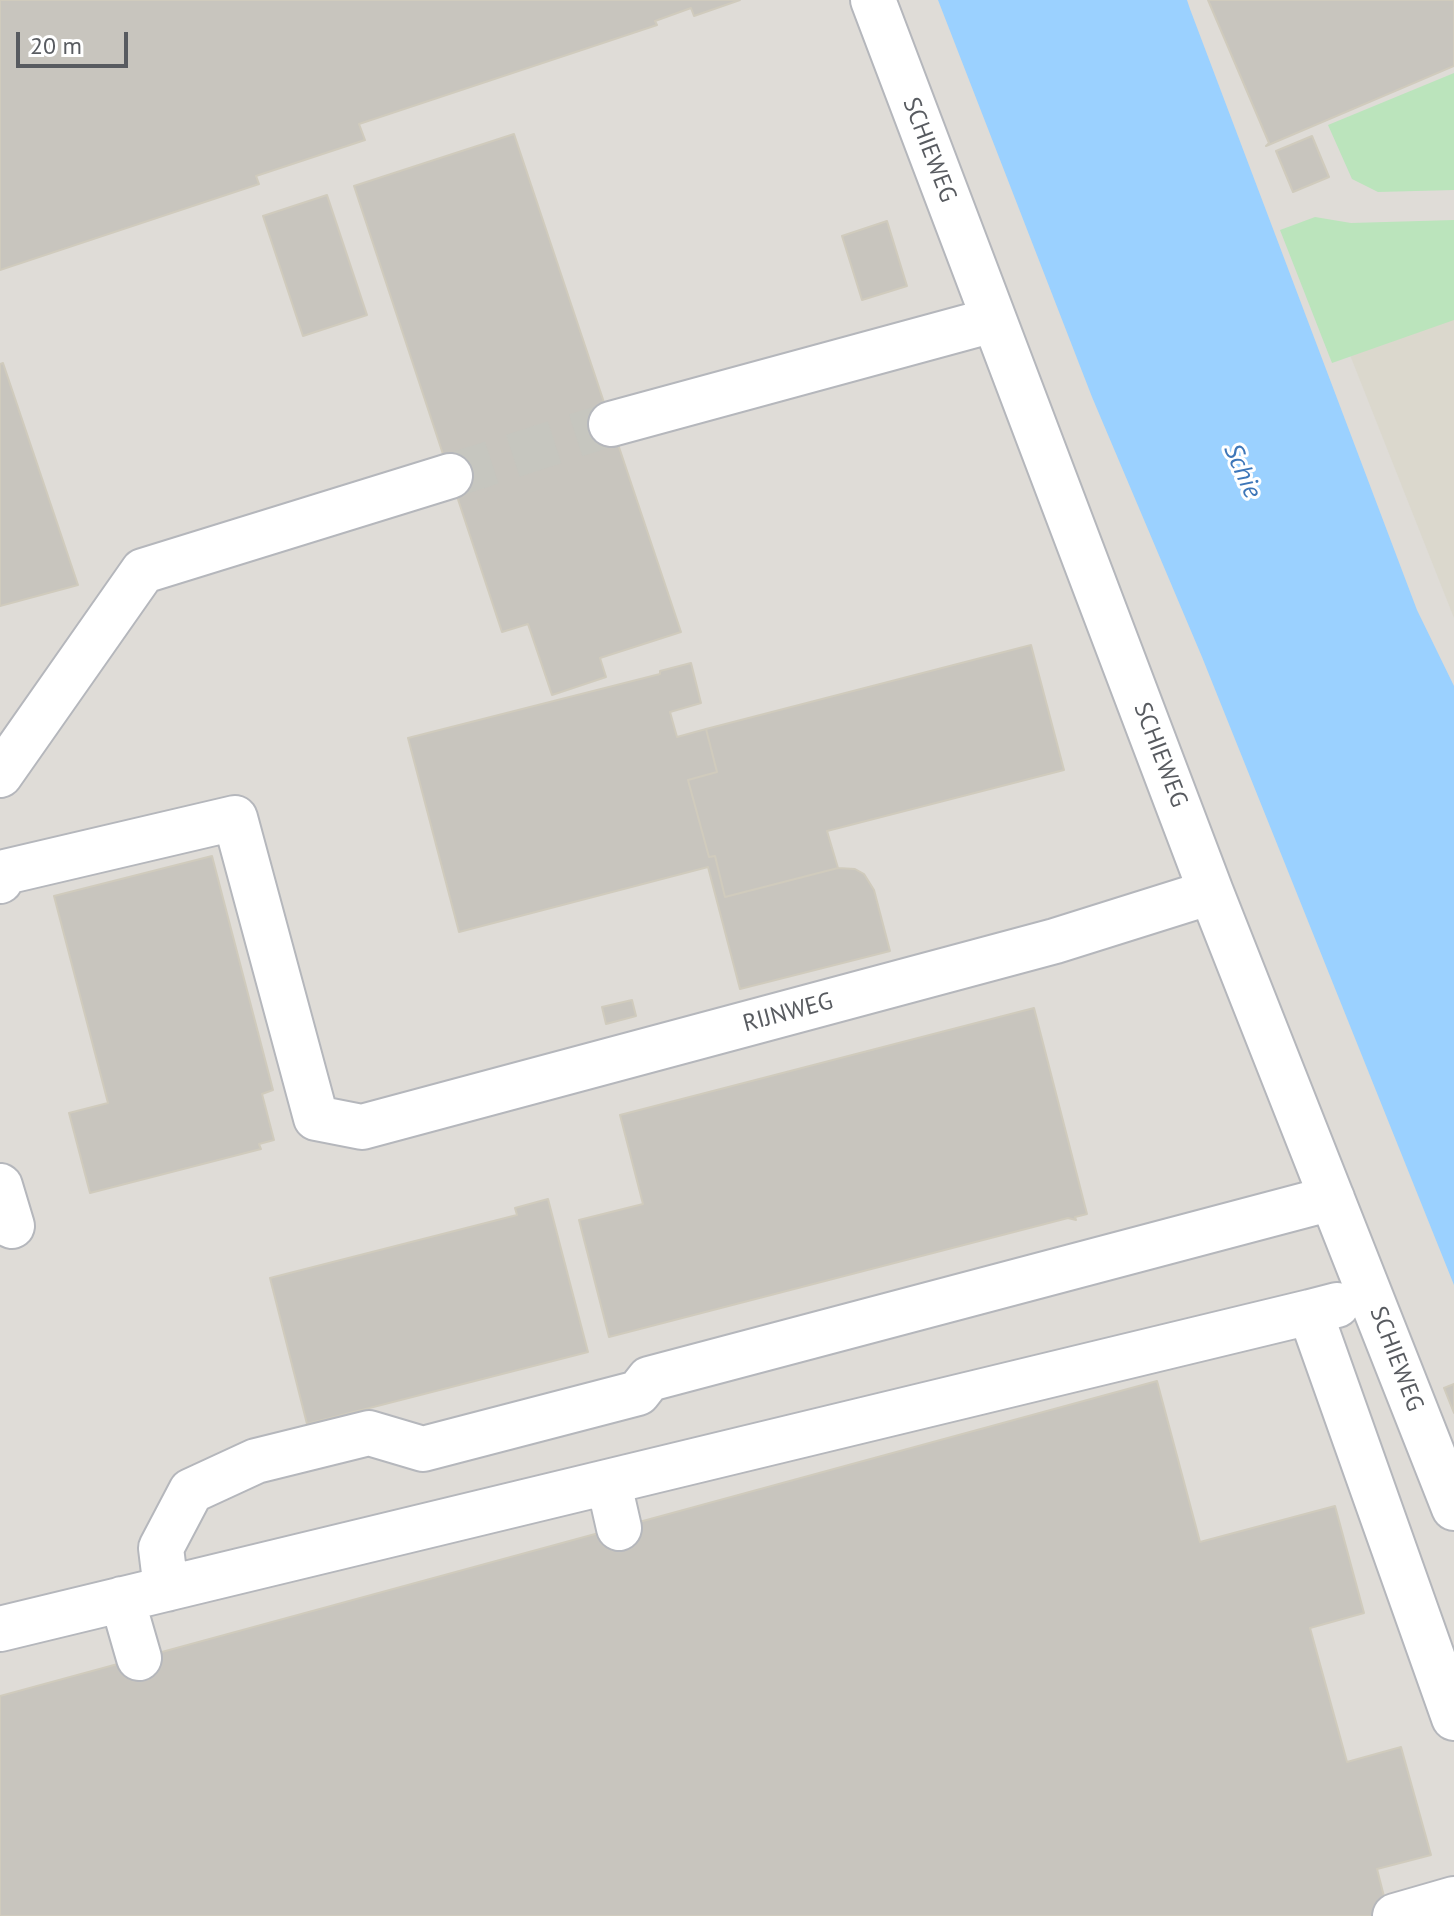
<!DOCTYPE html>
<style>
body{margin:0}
#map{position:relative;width:1454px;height:1916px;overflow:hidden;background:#ebe9df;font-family:"PT Sans",sans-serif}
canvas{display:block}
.scale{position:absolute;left:16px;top:32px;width:112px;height:36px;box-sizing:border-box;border:4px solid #585b60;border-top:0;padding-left:10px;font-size:24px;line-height:28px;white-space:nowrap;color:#585b60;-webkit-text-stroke:6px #fff;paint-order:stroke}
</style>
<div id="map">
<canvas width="1454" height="1916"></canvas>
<div class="scale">20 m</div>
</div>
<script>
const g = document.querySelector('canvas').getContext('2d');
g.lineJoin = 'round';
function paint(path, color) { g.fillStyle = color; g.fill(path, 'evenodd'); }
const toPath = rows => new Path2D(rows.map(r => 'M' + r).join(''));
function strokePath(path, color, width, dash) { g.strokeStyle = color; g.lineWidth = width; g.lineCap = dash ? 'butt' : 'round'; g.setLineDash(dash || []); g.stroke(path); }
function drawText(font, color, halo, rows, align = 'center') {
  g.font = font + ' "PT Sans",sans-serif'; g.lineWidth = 6; g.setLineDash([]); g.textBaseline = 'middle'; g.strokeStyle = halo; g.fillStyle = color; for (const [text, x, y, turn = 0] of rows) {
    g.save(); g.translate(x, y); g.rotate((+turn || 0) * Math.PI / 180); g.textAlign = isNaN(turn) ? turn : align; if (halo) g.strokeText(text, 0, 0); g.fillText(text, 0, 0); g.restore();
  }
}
paint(toPath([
 [0,0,1454,0,1454,1916,0,1916]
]), '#dfdcd7');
paint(toPath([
 [1454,318,1454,618,1350,355]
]), '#dbd8cd');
paint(toPath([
 [1454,73,1454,190,1378,192,1352,179,1328,125],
 [1315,217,1351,223,1454,220,1454,320,1332,363,1280,230]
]), '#bbe4bc');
paint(toPath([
 [938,0,1187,0,1190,9,1417,610,1454,686,1454,1285,1202,657,1092,397]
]), '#9bd1ff');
const building = toPath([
 [0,0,740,0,694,16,691,8,655,21,657,25,359,124,365,140,256,176,259,184,0,270,0,0],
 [1208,0,1454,0,1454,66,1266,146,1269,143,1208,0],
 [514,134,681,632,600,658,606,677,552,695,528,624,502,632,354,186,514,134],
 [1312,136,1329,177,1293,192,1276,151,1312,136],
 [327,195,367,315,303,336,263,216,327,195],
 [887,221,907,286,862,300,842,236,887,221],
 [3,363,78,585,0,606,0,364,3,363],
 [1031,645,1064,770,827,831,838,868,725,897,715,856,709,857,688,780,717,772,706,729,1031,645],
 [691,663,701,703,670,712,677,737,706,729,717,772,688,780,709,857,715,856,725,897,838,868,855,869,864,874,874,890,890,951,740,989,708,867,459,932,408,738,660,674,660,671,691,663],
 [212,856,273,1090,262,1094,274,1140,259,1144,261,1149,90,1193,69,1113,108,1103,54,896,212,856],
 [632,1000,636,1016,606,1024,602,1007,632,1000],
 [1034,1008,1087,1214,1075,1217,1076,1220,1068,1218,609,1337,579,1220,643,1204,620,1115,1034,1008],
 [548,1199,588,1352,307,1424,270,1278,517,1215,515,1208,548,1199],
 [1157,1381,1200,1542,1335,1506,1364,1613,1310,1628,1347,1762,1401,1747,1431,1855,1377,1869,1389,1916,0,1916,0,1696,1157,1381],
 [1454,1384,1454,1413,1444,1388,1454,1384]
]);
paint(building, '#c8c5be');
strokePath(building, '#d0cbbd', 2);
strokePath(toPath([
 [450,476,611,424]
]), '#c6c6bf', 44, [44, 22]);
const minor = toPath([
 [873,0,1211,892,1454,1508],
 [611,424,993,320],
 [0,775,143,571,450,476],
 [0,881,5,872,235,818,316,1118,362,1127,1055,941,1211,892],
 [0,1186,12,1226],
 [1337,1305,1310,1312,1454,1718],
 [609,1484,619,1528],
 [166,1589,161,1548,191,1491,256,1461,369,1433,423,1449,638,1393,649,1379,1332,1198],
 [122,1599,139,1658],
 [0,1629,1310,1312],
 [1395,1916,1454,1899]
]);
strokePath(minor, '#b5b7bc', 48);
strokePath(minor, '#fff', 44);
drawText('24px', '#585b60', '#fff', [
 ["SCHIEWEG",929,150,69],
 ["SCHIEWEG",1160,755,69],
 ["RIJNWEG",788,1013,-15],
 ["SCHIEWEG",1396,1359,69]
]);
drawText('italic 26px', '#3d76b8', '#fff', [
 ["Schie",1242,471,66]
]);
</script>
